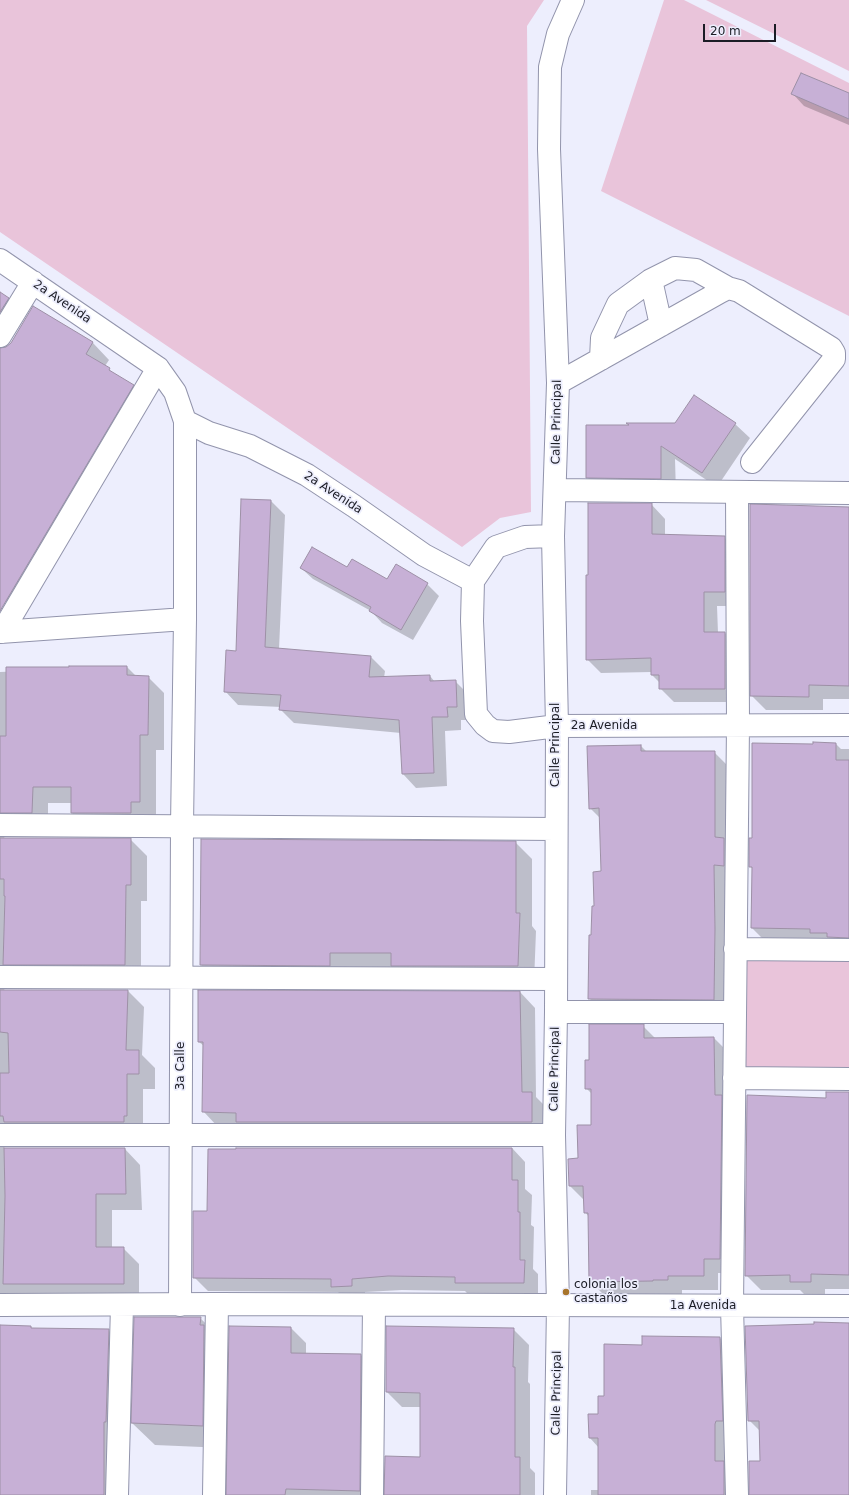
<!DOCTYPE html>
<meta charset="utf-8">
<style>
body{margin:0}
#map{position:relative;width:849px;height:1495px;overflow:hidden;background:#edeefd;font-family:"DejaVu Sans",sans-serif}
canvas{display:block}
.scale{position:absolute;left:703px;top:24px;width:73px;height:18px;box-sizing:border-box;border:2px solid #1b1c25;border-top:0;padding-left:5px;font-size:12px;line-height:14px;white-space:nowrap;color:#1b1c25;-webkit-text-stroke:3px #edeefd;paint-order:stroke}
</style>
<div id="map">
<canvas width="849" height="1495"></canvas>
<div class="scale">20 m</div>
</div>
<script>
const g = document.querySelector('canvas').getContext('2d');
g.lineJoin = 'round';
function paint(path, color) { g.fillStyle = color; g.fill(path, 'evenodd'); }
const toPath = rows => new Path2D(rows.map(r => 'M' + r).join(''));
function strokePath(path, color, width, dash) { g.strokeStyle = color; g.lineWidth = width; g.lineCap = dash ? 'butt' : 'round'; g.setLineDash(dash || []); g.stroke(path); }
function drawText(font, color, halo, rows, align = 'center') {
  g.font = font + ' "DejaVu Sans",sans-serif'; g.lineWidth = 3.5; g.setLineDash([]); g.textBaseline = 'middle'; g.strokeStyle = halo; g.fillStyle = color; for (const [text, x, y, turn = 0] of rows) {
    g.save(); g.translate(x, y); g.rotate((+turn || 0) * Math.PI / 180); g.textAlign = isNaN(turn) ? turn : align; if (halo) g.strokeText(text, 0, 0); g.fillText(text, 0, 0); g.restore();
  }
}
paint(toPath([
 [0,0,544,0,527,26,531,512,500,518,462,547,0,232],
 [664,0,684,0,849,83,849,316,601,191],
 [706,0,849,0,849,71],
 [745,958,849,960,849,1070,742,1069]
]), '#e9c4da');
paint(toPath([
 [793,94,849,94,849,125,804,106],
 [0,294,8,299,25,315,4,349,11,343,34,307,93,343,109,360,105,366,118,377,133,385,150,402,26,612,0,597],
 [735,424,750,438,717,487,675,459,676,493,602,492,587,477,587,426],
 [242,500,271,501,285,515,279,649,371,657,385,671,384,678,430,676,435,682,455,681,469,695,470,720,461,720,461,730,445,731,447,786,416,788,403,774,401,733,294,723,280,709,281,707,238,705,225,691,237,652],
 [651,504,665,519,665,535,724,537,738,551,739,606,717,606,718,633,725,633,739,647,739,702,674,702,660,688,660,683,652,675,652,672,601,673,587,659,589,576],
 [849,508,849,699,823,699,823,710,766,710,751,695],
 [301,568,348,568,388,580,427,584,439,596,413,640,382,623,371,611,313,579],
 [127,667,136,676,148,677,164,693,164,750,156,750,156,818,88,829,72,813,72,803,48,803,48,828,5,835,4,839,130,839,147,856,147,901,141,901,141,981,5,987,4,991,128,991,144,1007,142,1055,155,1068,155,1089,143,1089,143,1132,5,1145,4,1148,124,1148,140,1165,142,1210,112,1210,112,1248,123,1248,139,1264,139,1300,0,1299,0,672],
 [753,744,836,744,841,749,849,749,849,952,767,943,752,928,753,869,750,866,753,839],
 [641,746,647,752,714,752,729,767,728,1014,604,1013,589,998,595,907,602,872,600,818,590,808],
 [515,842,532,859,532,926,536,931,534,982,218,981,201,965],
 [520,992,535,1008,536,1097,547,1108,547,1137,218,1127,203,1111,204,1046,199,1042],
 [643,1026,656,1039,714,1038,729,1053,734,1273,718,1273,718,1290,682,1290,682,1294,667,1294,667,1295,605,1296,590,1281,589,1217,585,1212,584,1200,570,1186,592,1126,592,1094,586,1088,590,1061],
 [849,1093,849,1289,825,1289,825,1296,806,1296,800,1290,761,1290,746,1275,826,1099],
 [512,1148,525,1162,525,1189,532,1195,531,1225,534,1227,533,1269,538,1274,538,1297,470,1296,465,1291,402,1290,365,1292,365,1300,346,1300,338,1292,208,1291,194,1277,208,1212],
 [200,1318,223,1340,225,1448,155,1445,132,1423],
 [849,1324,849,1495,750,1495,761,1462,761,1432,749,1420],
 [0,1326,31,1327,33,1329,108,1330,125,1346,120,1495,0,1495],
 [291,1328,306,1343,306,1354,361,1355,376,1370,375,1495,228,1495],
 [513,1329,529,1345,528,1382,530,1384,530,1468,535,1473,535,1495,385,1495,421,1458,421,1407,402,1407,387,1392],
 [720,1338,735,1353,739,1495,591,1495,591,1490,599,1490,599,1448,590,1438,589,1415,599,1415,605,1397,643,1346]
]), '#0003');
const building = toPath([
 [801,73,849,93,849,119,791,94,801,73],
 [0,292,9,298,0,312,0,292],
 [33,306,93,342,86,354,110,368,109,370,134,385,0,611,0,348,6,347,11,343,33,306],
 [694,395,736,423,702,473,661,446,661,479,586,478,586,425,629,425,626,423,675,423,694,395],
 [241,499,271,500,265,647,371,656,369,677,430,675,430,681,456,680,457,707,447,707,448,717,432,717,434,773,402,774,399,720,279,710,281,695,224,692,226,650,236,651,241,499],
 [588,503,652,503,652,534,725,536,725,592,704,592,704,632,725,632,725,689,659,689,659,675,651,675,651,658,586,660,586,575,588,575,588,503],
 [750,504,849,507,849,686,809,685,809,697,750,696,750,504],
 [312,547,347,567,352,559,387,579,396,564,428,583,401,630,369,611,371,607,300,568,312,547],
 [69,666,127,666,127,675,149,676,148,735,140,735,140,802,131,802,131,813,71,813,71,787,33,787,32,813,0,813,0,736,6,736,6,667,69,667,69,666],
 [813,742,836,743,836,760,849,760,849,938,827,937,827,933,810,933,810,929,751,928,752,867,749,867,749,838,752,838,752,743,813,744,813,742],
 [641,745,641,751,715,751,715,837,724,838,724,866,714,865,715,929,714,1000,588,999,589,935,591,935,592,906,594,906,593,872,601,871,599,808,589,809,587,746,641,745],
 [0,838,131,838,131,885,126,885,125,965,3,965,5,896,4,896,4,879,0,879,0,838],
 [201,839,516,841,516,913,520,913,518,966,391,966,391,953,330,953,330,966,200,965,201,839],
 [0,990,128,990,126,1050,139,1050,139,1074,127,1074,127,1116,124,1116,124,1122,4,1122,3,1116,0,1116,0,1073,9,1073,8,1033,0,1032,0,990],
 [198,990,520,991,522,1092,532,1092,532,1122,236,1122,236,1113,202,1112,203,1042,198,1042,198,990],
 [589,1024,644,1024,644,1038,714,1037,715,1095,722,1095,720,1259,704,1259,704,1276,668,1276,668,1280,653,1280,653,1281,589,1282,588,1213,584,1213,583,1186,569,1186,568,1159,578,1158,577,1125,591,1125,591,1089,585,1089,585,1060,589,1060,589,1024],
 [826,1092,849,1092,849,1275,811,1274,811,1282,790,1282,790,1275,745,1276,747,1095,826,1098,826,1092],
 [4,1148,125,1148,126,1194,96,1194,96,1247,124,1247,124,1284,3,1284,5,1196,4,1148],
 [236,1148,512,1148,512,1180,518,1180,518,1212,520,1212,520,1260,525,1260,524,1283,455,1283,455,1277,388,1276,352,1279,352,1286,331,1287,331,1279,193,1278,193,1211,207,1211,208,1149,236,1149,236,1148],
 [134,1317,201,1317,200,1325,204,1325,203,1426,131,1423,134,1317],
 [814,1322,849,1323,849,1495,749,1495,749,1461,760,1461,759,1421,748,1421,745,1326,814,1324,814,1322],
 [0,1325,31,1326,31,1328,109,1329,106,1422,104,1422,104,1495,0,1495,0,1325],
 [229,1326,291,1327,291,1353,361,1354,360,1491,286,1489,285,1495,226,1495,229,1326],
 [386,1326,514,1328,513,1367,515,1367,515,1457,520,1457,520,1495,384,1495,385,1456,420,1457,420,1393,386,1392,386,1326],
 [642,1336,720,1337,723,1421,716,1421,715,1424,715,1461,724,1461,724,1495,598,1495,598,1438,589,1438,588,1414,598,1414,598,1396,604,1396,604,1344,642,1345,642,1336]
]);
paint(building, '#c7b0d6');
strokePath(building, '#9d90a6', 1);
const minor = toPath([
 [0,260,158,368,175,392,185,421,185,619,182,826,180,1305],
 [651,280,661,325],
 [0,336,33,282],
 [601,359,602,338,618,304,651,280,675,268,696,270,728,288],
 [558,383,720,292,728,288,739,291,831,348,834,353,834,359,752,462],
 [185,421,209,433,250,446,307,475,354,506,424,555,473,581],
 [555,490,849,493],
 [553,536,525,537,496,547,473,581,472,621,476,714,485,725,493,731,509,732,557,726,849,725],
 [0,632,185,619],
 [2,632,158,368],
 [0,825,556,829],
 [735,949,849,950],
 [0,977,556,979],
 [556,1012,735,1012],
 [734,1078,849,1079],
 [0,1135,554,1135],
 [0,1305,217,1304,849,1306],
 [117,1495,122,1305],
 [214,1495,217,1304],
 [372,1495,374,1305],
 [555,1495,558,1305,554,1135,556,1012,557,726,553,536,558,383,549,149,550,67,558,34,573,0],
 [737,1495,732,1306,738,725,737,492]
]);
strokePath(minor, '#9294ac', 24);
strokePath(minor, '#fff', 22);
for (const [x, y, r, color] of [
 [566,1292,4,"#a7742b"]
]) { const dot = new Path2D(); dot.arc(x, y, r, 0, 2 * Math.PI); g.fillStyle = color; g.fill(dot); strokePath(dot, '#edeefd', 1.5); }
drawText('12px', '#1b1c25', '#edeefd', [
 ["2a Avenida",62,302,34],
 ["Calle Principal",557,422,-89],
 ["2a Avenida",333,493,33],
 ["2a Avenida",604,726],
 ["Calle Principal",556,745,-90],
 ["3a Calle",181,1066,-90],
 ["Calle Principal",555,1069,-89],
 ["1a Avenida",703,1306],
 ["Calle Principal",557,1393,-89]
]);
drawText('12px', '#1b1c25', '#edeefd', [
 ["colonia los",574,1285],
 ["castaños",574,1299]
], 'left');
</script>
